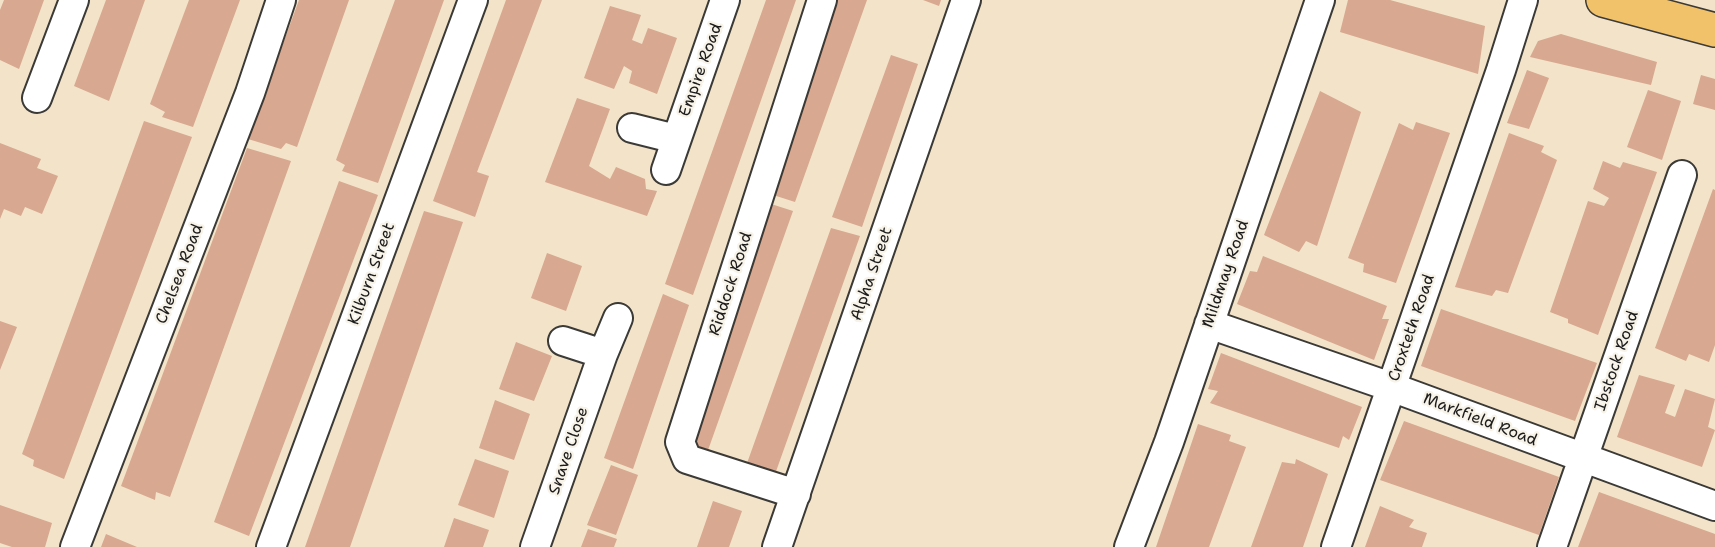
<!DOCTYPE html>
<style>
body{margin:0}
canvas{display:block;background:#f2e3c9}
</style>
<canvas width="1715" height="547"></canvas>
<script>
const g = document.querySelector('canvas').getContext('2d');
g.lineJoin = 'round';
function paint(path, color) { g.fillStyle = color; g.fill(path, 'evenodd'); }
const toPath = rows => new Path2D(rows.map(r => 'M' + r).join(''));
function strokePath(path, color, width, dash) { g.strokeStyle = color; g.lineWidth = width; g.lineCap = dash ? 'butt' : 'round'; g.setLineDash(dash || []); g.stroke(path); }
function drawText(font, color, halo, rows, align = 'center') {
  g.font = font + ' "Shantell Sans",sans-serif'; g.lineWidth = 4.5; g.setLineDash([]); g.textBaseline = 'middle'; g.strokeStyle = halo; g.fillStyle = color; for (const [text, x, y, turn = 0] of rows) {
    g.save(); g.translate(x, y); g.rotate((+turn || 0) * Math.PI / 180); g.textAlign = isNaN(turn) ? turn : align; if (halo) g.strokeText(text, 0, 0); g.fillText(text, 0, 0); g.restore();
  }
}
paint(toPath([
 [4,0,44,0,19,69,0,60,0,10],
 [106,0,145,0,109,101,74,86],
 [189,0,240,0,193,127,162,117,165,112,150,104],
 [299,0,349,0,297,147,286,143,281,149,248,139],
 [395,0,444,0,378,183,342,171,345,165,336,160],
 [506,0,542,0,477,172,489,176,475,217,433,201],
 [766,0,796,0,693,295,665,284],
 [833,0,867,0,795,202,767,193],
 [923,0,941,0,939,6],
 [1348,0,1390,0,1485,26,1478,74,1340,32],
 [610,6,641,15,632,40,642,44,648,28,677,38,657,94,629,83,632,71,624,66,614,89,584,78],
 [1561,34,1657,62,1651,85,1530,57,1538,41],
 [891,55,918,64,862,227,832,217],
 [1527,70,1549,78,1529,129,1507,123],
 [1701,75,1715,79,1715,110,1693,104],
 [1648,90,1681,101,1662,160,1627,147],
 [1320,91,1361,112,1317,246,1306,241,1299,252,1264,235],
 [577,98,610,109,589,166,610,179,616,167,645,179,646,189,657,191,647,216,545,182],
 [144,121,192,137,64,479,33,466,34,460,22,454],
 [1416,122,1450,133,1396,283,1363,272,1364,264,1348,258,1399,123,1413,130],
 [1509,133,1544,146,1541,152,1557,160,1508,293,1496,290,1492,296,1455,287],
 [0,143,41,159,37,168,58,176,42,214,25,207,21,216,4,209,0,219],
 [247,148,291,161,170,497,156,492,155,500,121,486],
 [1603,161,1620,168,1623,162,1657,172,1598,335,1568,323,1568,319,1550,312,1588,201,1604,206,1609,198,1593,189],
 [339,181,378,195,249,536,214,522],
 [1713,189,1715,190,1715,345,1709,362,1689,354,1686,361,1655,348],
 [765,202,793,211,707,453,686,444],
 [424,211,463,222,350,547,305,547],
 [831,228,860,236,774,477,746,466],
 [547,253,582,266,566,311,531,298],
 [1263,256,1387,306,1382,319,1389,319,1374,360,1237,304,1250,271,1257,272],
 [663,294,689,305,633,469,604,458],
 [1441,309,1597,363,1575,421,1421,366],
 [0,321,17,327,0,370],
 [516,342,552,356,534,401,499,389],
 [1221,353,1362,407,1349,440,1343,436,1339,448,1210,403,1218,391,1208,389],
 [1639,375,1675,385,1665,413,1675,417,1685,389,1715,399,1708,427,1715,430,1702,467,1617,437],
 [495,400,530,414,514,460,479,448],
 [1404,421,1559,477,1539,535,1380,480],
 [1198,424,1231,435,1229,441,1246,447,1209,547,1156,547],
 [475,459,509,471,494,518,458,505],
 [1296,459,1328,474,1303,547,1251,547,1282,462,1295,464],
 [611,465,638,475,616,535,587,525],
 [1599,492,1715,534,1715,547,1578,547],
 [713,501,742,511,729,547,697,547],
 [0,505,52,523,45,547,12,547,0,543],
 [1380,506,1414,520,1409,527,1427,533,1422,547,1365,547],
 [454,518,489,530,483,547,444,547],
 [588,529,617,539,614,547,581,547],
 [106,534,137,547,101,547]
]), '#d8a890');
const minor = toPath([
 [37,98,74,0],
 [632,128,676,139],
 [666,170,725,0],
 [1209,324,1391,387,1715,506],
 [563,341,603,354],
 [796,494,687,459,680,442,822,0],
 [75,547,250,93,281,0],
 [271,547,473,0],
 [535,547,603,354,618,318],
 [777,547,966,0],
 [1129,547,1169,442,1320,0],
 [1336,547,1501,70,1523,0],
 [1552,547,1682,175]
]);
const major = toPath([
 [1603,0,1715,30]
]);
strokePath(minor, '#3c3a36', 32);
strokePath(major, '#3c3a36', 36);
strokePath(minor, '#fff', 28);
strokePath(major, '#f2c26a', 33);
drawText('16px', '#1c1c1c', '#f7f3e8', [
 ["Empire Road",701,70,-70],
 ["Chelsea Road",180,274,-69],
 ["Kilburn Street",372,274,-70],
 ["Alpha Street",872,274,-71],
 ["Mildmay Road",1226,274,-71],
 ["Riddock Road",731,284,-72],
 ["Croxteth Road",1412,328,-71],
 ["Ibstock Road",1617,361,-71],
 ["Markfield Road",1480,420,21],
 ["Snave Close",569,451,-71]
]);
</script>
